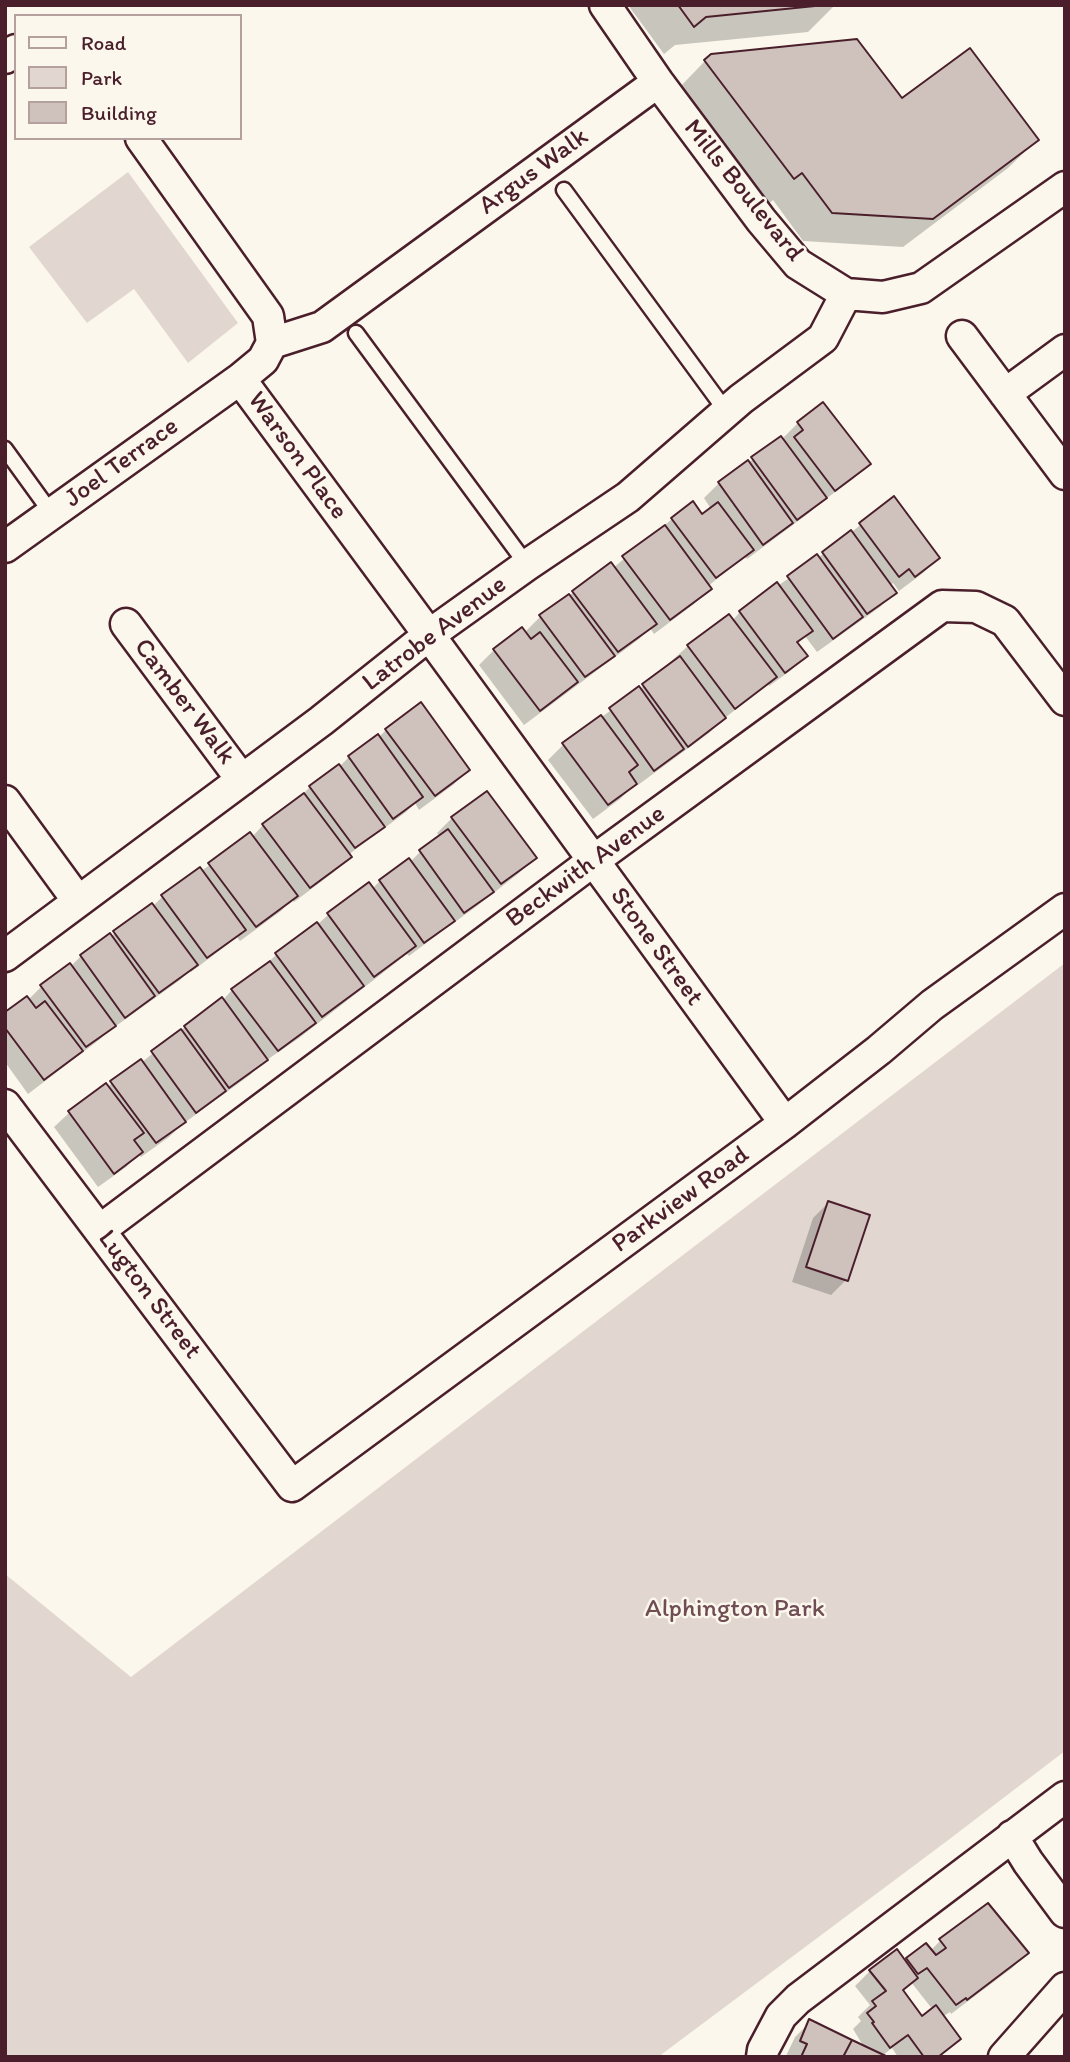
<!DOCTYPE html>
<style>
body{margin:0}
#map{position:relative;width:1070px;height:2062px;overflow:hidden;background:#fbf7ec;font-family:Itim,sans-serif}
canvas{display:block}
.frame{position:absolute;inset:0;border:7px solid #4a1f2b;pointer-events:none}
.legend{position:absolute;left:14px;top:14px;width:228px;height:126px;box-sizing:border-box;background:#fbf7ec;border:2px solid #b4a19f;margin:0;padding:9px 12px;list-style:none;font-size:21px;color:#4a1f2b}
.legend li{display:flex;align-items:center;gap:14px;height:35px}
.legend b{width:35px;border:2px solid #b4a19f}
</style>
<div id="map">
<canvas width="1070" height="2062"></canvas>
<div class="frame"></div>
<ul class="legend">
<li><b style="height:9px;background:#fbf7ec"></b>Road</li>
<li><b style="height:19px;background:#e2d7d0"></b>Park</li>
<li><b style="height:19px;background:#cfc2bc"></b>Building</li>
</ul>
</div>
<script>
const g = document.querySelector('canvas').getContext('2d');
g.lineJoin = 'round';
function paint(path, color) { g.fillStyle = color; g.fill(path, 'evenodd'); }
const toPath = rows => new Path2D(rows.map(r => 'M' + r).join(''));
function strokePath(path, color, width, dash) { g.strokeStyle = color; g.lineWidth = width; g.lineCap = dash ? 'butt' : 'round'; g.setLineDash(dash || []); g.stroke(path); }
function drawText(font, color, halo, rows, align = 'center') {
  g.font = font + ' Itim,sans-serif'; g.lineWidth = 5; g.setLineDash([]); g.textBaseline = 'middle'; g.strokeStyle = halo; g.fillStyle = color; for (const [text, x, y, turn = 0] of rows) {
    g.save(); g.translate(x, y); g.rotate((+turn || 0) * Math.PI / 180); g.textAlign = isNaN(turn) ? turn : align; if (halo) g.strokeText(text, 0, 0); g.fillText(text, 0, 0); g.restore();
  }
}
paint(toPath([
 [128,172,238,323,188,363,134,289,87,323,29,247],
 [1065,963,1065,1751,943,1844,658,2057,5,2057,5,1574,131,1677]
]), '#e2d7d0');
paint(toPath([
 [628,5,835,5,808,32,675,45,664,54],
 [705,61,902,101,1037,140,1008,168,903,247,803,241,773,200,765,207,677,90],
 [798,423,868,464,853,479,819,504,809,513,747,559,745,556,707,587,709,589,694,604,654,634,650,628,639,639,524,725,479,665,494,650,524,633,540,617,574,592,613,568,672,519,702,516,711,509,704,498,719,483,781,440],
 [894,499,938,558,923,573,899,591,893,583,890,585,895,592,880,607,817,652,805,636,797,645,805,656,790,671,769,686,768,684,721,721,709,733,672,760,638,785,637,782,620,799,593,819,548,760,563,745,639,690,688,646,732,621,740,612,818,558],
 [386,730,468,770,453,785,419,810,415,803,406,812,348,855,349,857,334,872,294,902,292,899,281,911,240,941,236,936,228,944,191,972,190,970,180,980,109,1031,99,1040,28,1094,5,1062,5,1014,28,1000,42,986,71,966,81,956,109,936,110,937,152,907,162,897,252,837,263,825,294,803,310,787,339,767,349,757,378,738],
 [452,818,534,858,519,873,477,906,448,927,447,926,437,935,409,956,407,954,299,1038,261,1064,250,1075,180,1126,169,1137,141,1157,139,1154,126,1167,98,1187,54,1127,69,1113,106,1085,107,1087,141,1063,185,1027,222,1001,232,990,261,969,276,955,317,925,328,915,368,885,372,889,380,881,410,862,420,852,440,837,437,833],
 [828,1203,846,1280,831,1295,792,1282,813,1218],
 [940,1941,1027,1953,1012,1968,951,2014,950,2012,942,2017,959,2039,940,2057,898,2057,892,2048,882,2056,883,2057,786,2056,795,2037,810,2022,864,2047,853,2029,861,2021,858,2017,870,2005,855,1986,870,1971,904,1962,926,1945,930,1951],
 [911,1982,933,2010,922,2018,902,1992]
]), '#0003');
const building = toPath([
 [678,5,825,5,706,17,694,27,678,5],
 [857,39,902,98,970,48,1039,140,933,219,832,213,802,173,794,179,704,60,711,54,857,39],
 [823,402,871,464,835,491,794,437,803,430,797,422,823,402],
 [781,436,827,498,797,520,751,457,781,436],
 [748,460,793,523,763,545,718,482,748,460],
 [894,496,940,558,915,577,909,569,899,577,859,523,894,496],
 [693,501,702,514,718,502,754,550,716,578,671,518,693,501],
 [665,525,712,589,670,620,622,556,665,525],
 [851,530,897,593,867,614,822,552,851,530],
 [817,554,863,617,833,639,787,576,817,554],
 [611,562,657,624,618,652,572,591,611,562],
 [777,582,813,631,797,642,808,656,785,673,739,611,777,582],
 [569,594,615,656,585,677,539,615,569,594],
 [729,614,777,677,735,709,687,645,729,614],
 [522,627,531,639,540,632,578,682,540,711,493,649,522,627],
 [680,656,726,718,688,747,642,684,680,656],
 [639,686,684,749,654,771,609,708,639,686],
 [421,702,470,770,435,796,385,729,421,702],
 [601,715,638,765,629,772,637,784,608,805,562,743,601,715],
 [378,734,423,797,393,819,348,756,378,734],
 [339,764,385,827,355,848,309,786,339,764],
 [487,791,537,858,501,884,451,817,487,791],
 [304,793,352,857,310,888,262,824,304,793],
 [448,829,494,892,464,913,419,850,448,829],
 [250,832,298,896,256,927,208,863,250,832],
 [409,858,455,921,424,943,379,880,409,858],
 [200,867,246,930,207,958,161,895,200,867],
 [369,882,416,946,374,977,327,913,369,882],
 [152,903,198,965,159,993,113,931,152,903],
 [317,922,364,986,322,1017,275,953,317,922],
 [110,933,155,996,125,1018,80,955,110,933],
 [270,961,316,1023,278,1051,231,989,270,961],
 [70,963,116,1026,86,1047,40,985,70,963],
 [27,996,36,1008,45,1001,83,1051,44,1080,5,1028,5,1012,27,996],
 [222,997,268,1060,229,1088,184,1026,222,997],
 [181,1029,226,1091,196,1113,151,1051,181,1029],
 [141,1059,186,1122,156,1143,110,1081,141,1059],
 [106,1083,144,1133,134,1140,143,1152,114,1174,68,1111,106,1083],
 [828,1201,870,1215,848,1281,806,1267,828,1201],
 [988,1903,1029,1953,967,2000,966,1998,956,2005,927,1968,918,1974,906,1958,926,1943,936,1955,946,1948,939,1939,988,1903],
 [897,1949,918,1978,903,1990,922,2016,936,2005,961,2039,938,2057,924,2057,908,2035,890,2048,872,2023,874,2022,867,2013,876,2006,872,2001,886,1991,869,1970,897,1949],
 [809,2019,852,2040,843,2057,801,2057,807,2044,800,2041,809,2019],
 [852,2040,888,2057,843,2057,852,2040]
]);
paint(building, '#cfc2bc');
strokePath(building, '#4a1f2b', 2);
const lane = toPath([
 [564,190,726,411],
 [356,333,527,565],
 [5,449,52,514]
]);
const street = toPath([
 [605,5,658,82,761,220,798,264,846,294,883,297,921,288,1065,187],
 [5,58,16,50],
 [141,138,268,316,272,343,263,360,240,379,429,635,785,1123],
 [962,336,1065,474],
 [272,343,322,327,658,82],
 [1005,394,1065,350],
 [5,547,240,379],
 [126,624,242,780],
 [5,801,78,901],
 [5,956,321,721,429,635,527,565,628,497,741,399,823,338,846,294],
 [5,1105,292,1486,785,1123,879,1050,932,1005,1065,909],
 [100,1230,593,861,942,606,976,607,1005,621,1065,700],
 [1012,1836,1028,1862,1065,1912],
 [762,2057,763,2050,781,2016,798,1999,1065,1797],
 [1004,2057,1065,1988]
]);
strokePath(lane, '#4a1f2b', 19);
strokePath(street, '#4a1f2b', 35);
strokePath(lane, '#fbf7ec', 14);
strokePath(street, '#fbf7ec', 30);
drawText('26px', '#4a1f2b', '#fbf7ec', [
 ["Argus Walk",534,172,-36],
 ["Mills Boulevard",743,191,51],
 ["Warson Place",297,456,54],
 ["Joel Terrace",122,463,-36],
 ["Latrobe Avenue",435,634,-37],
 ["Camber Walk",184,702,53],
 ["Beckwith Avenue",586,867,-36],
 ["Stone Street",656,947,54],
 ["Parkview Road",681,1200,-36],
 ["Lugton Street",149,1295,53]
]);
drawText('26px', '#704d54', '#fbf7ec', [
 ["Alphington Park",735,1609]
]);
</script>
